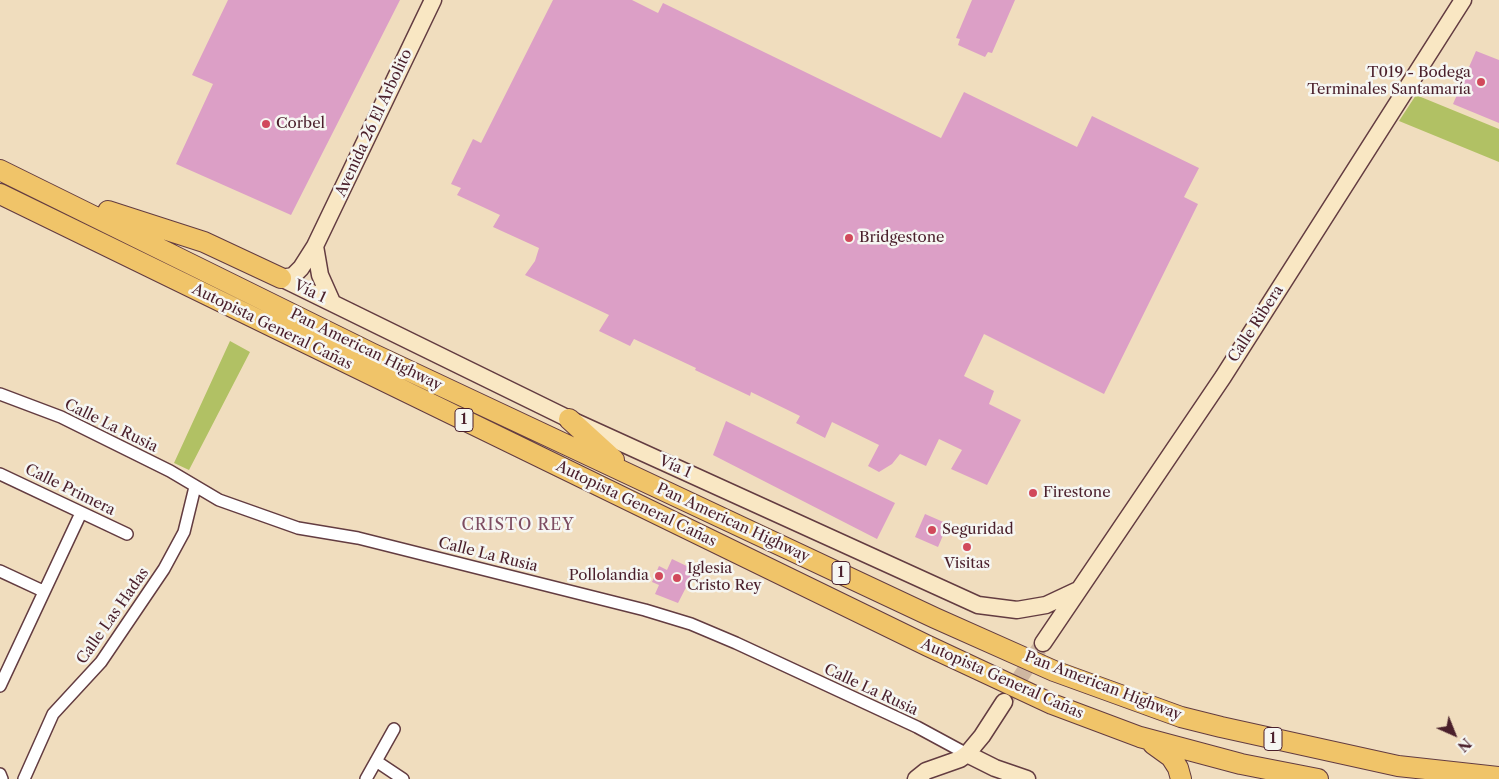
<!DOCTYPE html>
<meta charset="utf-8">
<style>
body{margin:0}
#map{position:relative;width:1499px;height:779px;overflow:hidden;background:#f0ddbe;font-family:"Libre Caslon Text",serif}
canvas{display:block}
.north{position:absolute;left:1429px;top:709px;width:50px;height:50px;-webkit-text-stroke:4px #f6f6f2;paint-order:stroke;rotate:136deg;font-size:14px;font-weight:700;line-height:20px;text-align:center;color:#4a1f2b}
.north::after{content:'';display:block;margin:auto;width:18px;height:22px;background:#4a1f2b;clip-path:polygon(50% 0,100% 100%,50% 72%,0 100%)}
</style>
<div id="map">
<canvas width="1499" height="779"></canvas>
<div class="north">N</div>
</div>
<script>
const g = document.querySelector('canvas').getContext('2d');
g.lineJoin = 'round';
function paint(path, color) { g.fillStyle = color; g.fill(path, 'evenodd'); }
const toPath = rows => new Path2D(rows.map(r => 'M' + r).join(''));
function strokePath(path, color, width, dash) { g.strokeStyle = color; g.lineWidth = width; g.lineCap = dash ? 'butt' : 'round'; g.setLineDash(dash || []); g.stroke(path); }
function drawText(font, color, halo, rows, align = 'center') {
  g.font = font + ' "Libre Caslon Text",serif'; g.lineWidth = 5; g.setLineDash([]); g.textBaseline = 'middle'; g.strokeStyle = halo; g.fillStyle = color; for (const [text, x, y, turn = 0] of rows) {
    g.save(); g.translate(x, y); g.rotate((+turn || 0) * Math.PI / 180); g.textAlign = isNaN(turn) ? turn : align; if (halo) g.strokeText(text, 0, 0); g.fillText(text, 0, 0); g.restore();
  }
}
paint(toPath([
 [1416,95,1499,129,1499,162,1399,121],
 [230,341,250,352,189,470,174,463]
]), '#b1c164');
paint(toPath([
 [228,0,400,0,291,215,176,164,213,84,192,75],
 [553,0,632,0,658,13,663,3,941,138,964,92,1077,147,1092,116,1199,168,1184,197,1198,204,1104,394,984,334,964,376,994,391,989,404,1021,420,987,485,951,469,962,450,939,439,926,466,900,454,892,464,879,472,868,466,879,445,832,422,825,438,796,423,800,416,751,392,750,396,695,370,696,368,634,339,630,346,599,331,609,315,525,275,535,261,539,248,493,227,500,215,457,195,461,188,451,184,473,139,481,143],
 [972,0,1015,0,992,53,988,52,985,57,958,45,960,39,956,38],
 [1476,51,1499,60,1499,123,1453,104],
 [726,421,895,503,877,539,713,455],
 [925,514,948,524,938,547,915,537],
 [672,559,695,570,678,603,655,594,659,585,652,582,659,566,667,570]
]), '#dc9fc6');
strokePath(toPath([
 [1004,702,1043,643]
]), '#cfb7a1', 16, [16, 8]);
const street = toPath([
 [0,394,61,417,170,471,219,500,298,528,358,538,645,610,691,624,736,643,917,727,967,754],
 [0,474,127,534],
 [0,571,43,591],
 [0,686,81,513],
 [376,761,403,779],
 [0,774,2,779],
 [24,779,53,714,101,662,164,569,184,532,195,487],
 [366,779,394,729]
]);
const secondary = toPath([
 [315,246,320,275,332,302],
 [281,278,569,419,978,605,1017,610,1046,605,1078,590],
 [281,278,293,276,301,268,315,246,433,0],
 [1043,643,1223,377,1463,0],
 [967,754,995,768,1027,779],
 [916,779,926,771,960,759,967,754,982,736,1004,702]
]);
const highway = toPath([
 [0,170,371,353,935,618,1054,671,1181,717,1221,727,1398,766,1499,777],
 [0,194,928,646,1052,704,1140,737,1241,764,1318,779],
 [108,211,204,242,281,278],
 [569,419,614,460],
 [1153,744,1171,757,1178,768,1181,779]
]);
strokePath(street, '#633c41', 14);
strokePath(secondary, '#633c41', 19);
strokePath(highway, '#633c41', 22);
strokePath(street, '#fff', 11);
strokePath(secondary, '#f9e7c3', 16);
strokePath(highway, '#f0c469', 20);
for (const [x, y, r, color] of [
 [1481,82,5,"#d1495b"],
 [266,124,5,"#d1495b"],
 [849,238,5,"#d1495b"],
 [1033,493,5,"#d1495b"],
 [932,530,5,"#d1495b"],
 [967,547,5,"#d1495b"],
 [659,576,5,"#d1495b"],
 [677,578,5,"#d1495b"]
]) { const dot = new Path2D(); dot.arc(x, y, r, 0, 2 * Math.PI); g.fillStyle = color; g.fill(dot); strokePath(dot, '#f6f6f2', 2); }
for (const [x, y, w] of [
 [464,420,18],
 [841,573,18],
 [1273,739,18]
]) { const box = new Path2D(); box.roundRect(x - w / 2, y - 11.5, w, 23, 4); g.fillStyle = '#f6f6f2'; g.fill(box); strokePath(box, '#4a1f2b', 1); }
drawText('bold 14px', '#4a1f2b', null, [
 ["1",464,420],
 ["1",841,573],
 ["1",1273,739]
]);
drawText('15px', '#4a1f2b', '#f6f6f2', [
 ["T019 - Bodega",1471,73,"right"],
 ["Terminales Santamaría",1471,90,"right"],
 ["Corbel",276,124],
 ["Bridgestone",859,238],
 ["Firestone",1043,493],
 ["Seguridad",942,530],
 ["Visitas",967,564,"center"],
 ["Iglesia",687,569],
 ["Cristo Rey",687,586],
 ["Pollolandia",649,576,"right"]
], 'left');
drawText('15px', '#4a1f2b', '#f6f6f2', [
 ["Avenida 26 El Arbolito",374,123,-65],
 ["Vía 1",310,292,25],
 ["Calle Ribera",1256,324,-57],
 ["Autopista General Cañas",272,327,26],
 ["Pan American Highway",366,350,26],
 ["Calle La Rusia",111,426,26],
 ["Vía 1",675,467,24],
 ["Calle Primera",70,490,26],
 ["Autopista General Cañas",636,504,26],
 ["Pan American Highway",733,523,25],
 ["Calle La Rusia",488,555,14],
 ["Calle Las Hadas",113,616,-55],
 ["Autopista General Cañas",1002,679,24],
 ["Pan American Highway",1103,686,21],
 ["Calle La Rusia",871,690,25]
]);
g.letterSpacing = '1px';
drawText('16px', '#7d4c61', '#f6f6f2', [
 ["CRISTO REY",518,525]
]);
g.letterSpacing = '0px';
</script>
